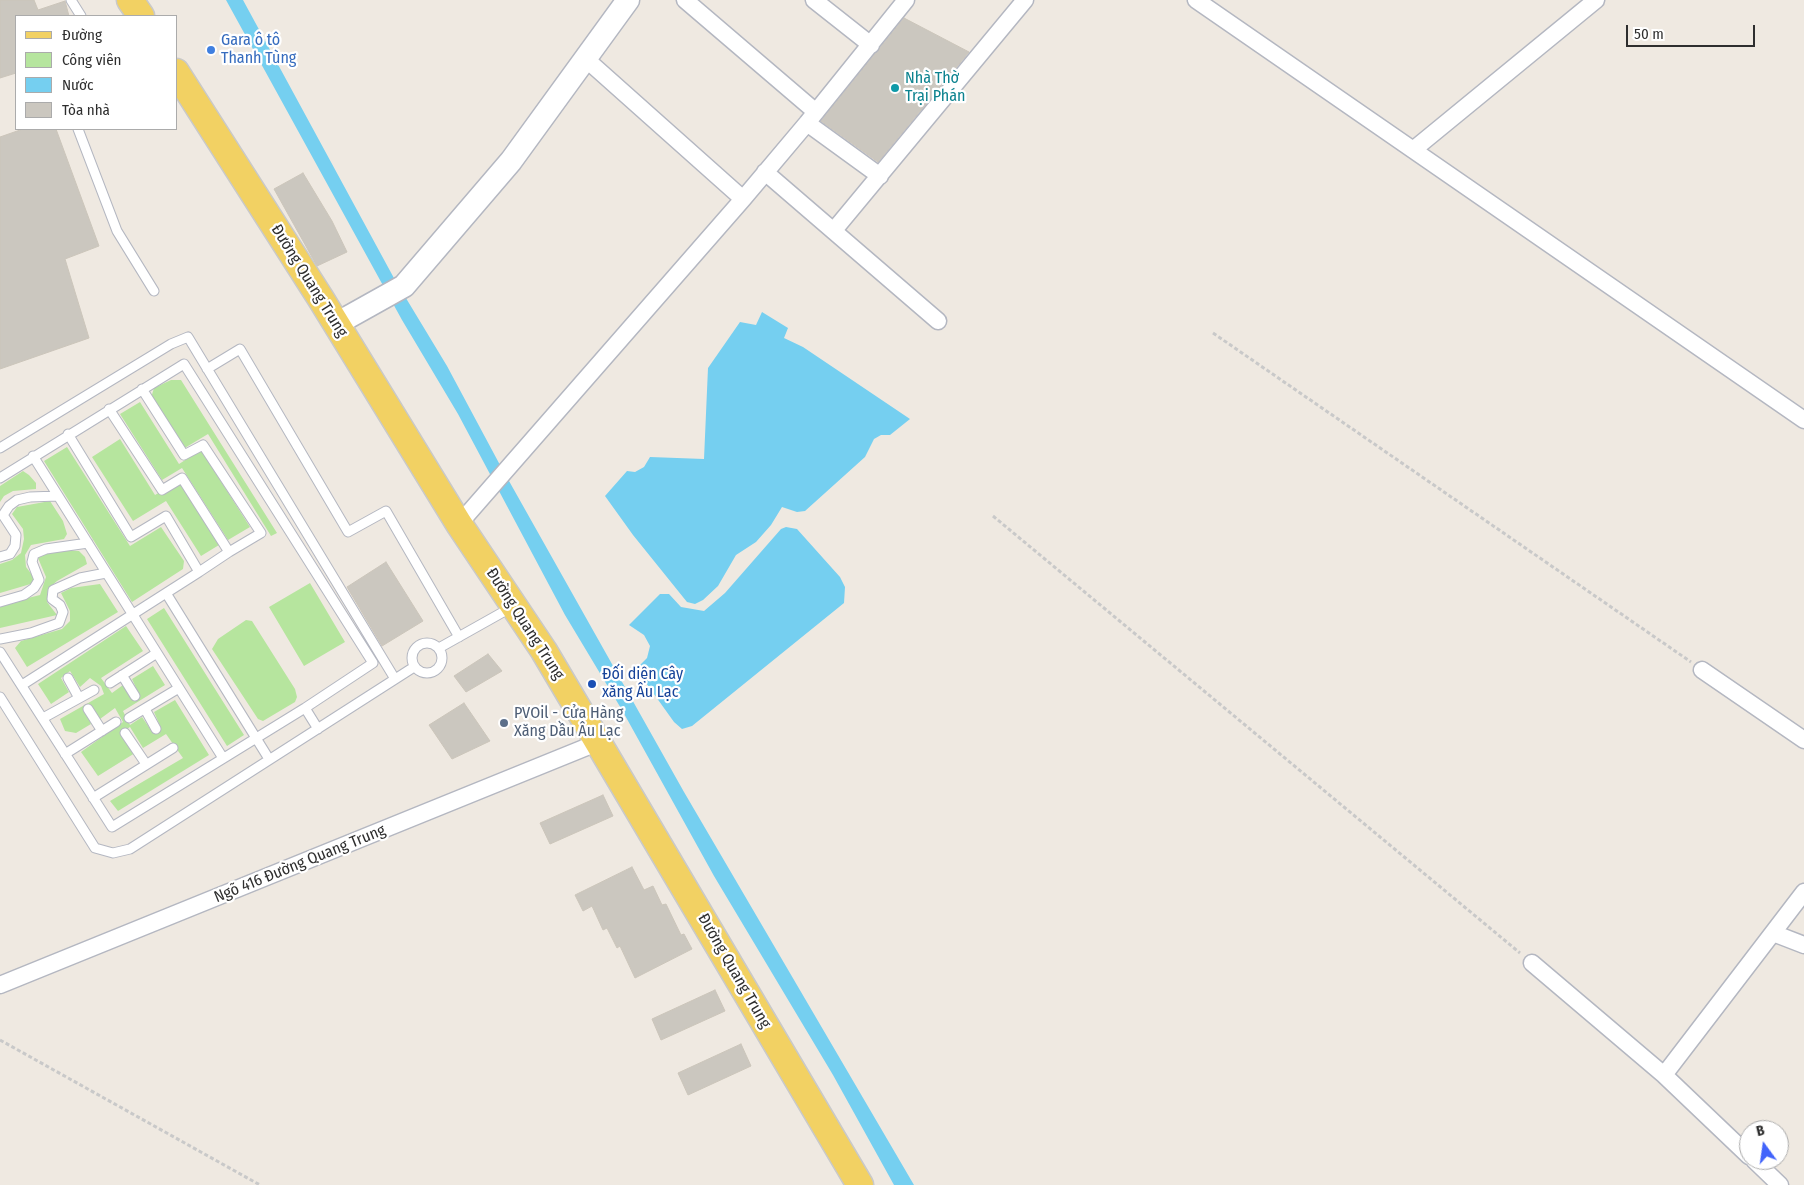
<!DOCTYPE html>
<meta charset="utf-8">
<style>
body{margin:0}
#map{position:relative;width:1804px;height:1185px;overflow:hidden;background:#efe9e1;font-family:"Fira Sans Condensed",sans-serif}
canvas{display:block}
.legend{position:absolute;left:15px;top:15px;width:162px;height:115px;box-sizing:border-box;background:#fff;border:1px solid #ababab;margin:0;padding:6px 9px;list-style:none;font-size:15px;color:#2e2e2e}
.legend li{display:flex;align-items:center;gap:10px;height:25px}
.legend b{width:25px;border:1px solid #ababab}
.north{position:absolute;left:1739px;top:1120px;width:50px;height:50px;box-sizing:border-box;background:#fff;border:1px solid #ababab;border-radius:50%;rotate:346deg;font-size:14px;font-weight:700;line-height:20px;text-align:center;color:#2e2e2e}
.north::after{content:'';display:block;margin:auto;width:18px;height:22px;background:#4264fb;clip-path:polygon(50% 0,100% 100%,50% 72%,0 100%)}
.scale{position:absolute;left:1626px;top:25px;width:129px;height:22px;box-sizing:border-box;border:2px solid #2e2e2e;border-top:0;padding-left:6px;font-size:15px;line-height:18px;white-space:nowrap;color:#2e2e2e;-webkit-text-stroke:4px #fff;paint-order:stroke}
</style>
<div id="map">
<canvas width="1804" height="1185"></canvas>
<ul class="legend">
<li><b style="height:6px;background:#f2d163"></b>Đường</li>
<li><b style="height:14px;background:#b6e59e"></b>Công viên</li>
<li><b style="height:14px;background:#75cff0"></b>Nước</li>
<li><b style="height:14px;background:#cbc7bf"></b>Tòa nhà</li>
</ul>
<div class="north">B</div>
<div class="scale">50 m</div>
</div>
<script>
const g = document.querySelector('canvas').getContext('2d');
g.lineJoin = 'round';
function paint(path, color) { g.fillStyle = color; g.fill(path, 'evenodd'); }
const toPath = rows => new Path2D(rows.map(r => 'M' + r).join(''));
function strokePath(path, color, width, dash) { g.strokeStyle = color; g.lineWidth = width; g.lineCap = dash ? 'butt' : 'round'; g.setLineDash(dash || []); g.stroke(path); }
function drawText(font, color, halo, rows, align = 'center') {
  g.font = font + ' "Fira Sans Condensed",sans-serif'; g.lineWidth = 4.5; g.setLineDash([]); g.textBaseline = 'middle'; g.strokeStyle = halo; g.fillStyle = color; for (const [text, x, y, turn = 0] of rows) {
    g.save(); g.translate(x, y); g.rotate((+turn || 0) * Math.PI / 180); g.textAlign = isNaN(turn) ? turn : align; if (halo) g.strokeText(text, 0, 0); g.fillText(text, 0, 0); g.restore();
  }
}
paint(toPath([
 [171,380,181,380,277,533,271,536,208,434,183,449,151,398,154,388],
 [140,402,179,464,201,450,250,527,228,540,182,468,162,480,120,414],
 [120,439,155,495,179,481,219,545,201,556,166,501,133,521,92,457],
 [67,447,130,546,161,527,184,561,183,569,132,602,44,461],
 [23,471,29,475,36,483,36,489,13,491,4,496,0,502,0,486],
 [50,501,63,521,67,534,64,539,31,545,25,555,26,567,33,576,34,583,0,593,0,564,12,560,21,553,24,539,23,529,12,514,17,507],
 [62,550,79,551,85,557,87,564,57,581,48,589,47,602,57,615,0,628,0,605,40,595,46,577,38,558,42,553],
 [310,583,345,642,304,666,269,607],
 [100,584,118,612,27,667,15,648,21,641,62,629,70,621,70,611,61,593,71,588],
 [164,608,244,735,227,746,147,619],
 [246,620,252,621,295,689,297,697,295,702,263,721,258,719,212,649,218,639],
 [126,626,143,651,101,678,112,693,123,685,132,699,139,694,132,679,153,666,165,685,123,711,130,725,142,717,153,733,161,728,154,712,175,700,209,755,118,811,110,801,183,758,166,734,143,748,130,727,121,733,135,753,98,776,81,752,123,722,115,708,100,719,90,705,84,709,91,724,76,733,65,731,60,719,104,694,101,686,90,678,80,687,70,671,61,678,69,692,51,704,38,684]
]), '#b6e59e');
paint(toPath([
 [226,0,243,0,395,280,447,366,500,465,684,792,914,1185,894,1185,833,1075,714,876,622,710,565,615,458,414,402,320],
 [762,312,788,328,784,338,803,347,910,419,890,435,881,435,874,439,865,457,805,511,797,512,782,507,771,525,756,542,736,555,718,586,703,600,695,604,687,602,633,535,605,496,627,471,635,472,644,467,650,457,704,459,708,368,740,322,756,325],
 [786,527,797,529,840,577,845,587,844,603,692,726,682,729,674,722,636,669,647,658,650,646,644,635,629,625,660,594,669,594,681,607,704,611,725,593,781,529]
]), '#75cff0');
const building = toPath([
 [0,0,34,0,38,10,65,1,69,16,16,16,16,73,0,78,0,0],
 [904,18,969,52,878,162,821,121,904,18],
 [23,129,56,129,99,246,65,259,89,338,0,369,0,137,23,129],
 [303,173,332,221,347,252,317,266,274,189,303,173],
 [386,562,423,621,382,646,347,587,386,562],
 [488,654,502,671,466,692,454,676,488,654],
 [464,703,490,741,452,759,429,725,464,703],
 [603,795,613,816,550,844,540,823,603,795],
 [632,867,644,890,653,886,662,905,666,904,681,935,684,934,692,949,635,978,620,946,617,948,607,928,603,930,592,906,583,911,575,895,632,867],
 [715,990,725,1011,661,1040,652,1019,715,990],
 [741,1044,751,1066,688,1095,678,1073,741,1044]
]);
paint(building, '#cbc7bf');
strokePath(building, '#cbc5ba', 1);
const lane = toPath([
 [71,0,81,16],
 [78,129,117,231,154,291],
 [207,369,240,349,348,532,386,511,459,637],
 [142,389,184,455,203,445,261,533,229,552],
 [109,409,162,490,182,478,229,552,199,572],
 [0,448,171,344,188,337,395,679],
 [33,456,223,758],
 [0,478,184,364,373,663,305,708,112,827,0,652],
 [0,557,10,554,15,546,16,535,3,515,9,506,17,500,30,497,58,496],
 [166,593,269,759],
 [0,602,24,595,34,588,39,580,32,562,34,554,46,549,88,543],
 [0,639,31,633,59,623,63,612,60,605,52,599,53,590,80,578,106,573],
 '412 658a15 15 0 1 1 30 0a15 15 0 1 1-30 0Z',
 [439,648,512,607],
 [122,675,135,696],
 [68,678,79,698],
 [110,683,157,653],
 [22,685,199,572,166,516,131,537,68,434],
 [0,697,95,848,113,853,130,849,414,667],
 [305,708,318,729],
 [88,709,102,731],
 [145,709,156,729],
 [43,718,94,690],
 [129,718,179,688],
 [125,733,146,764],
 [65,754,116,722],
 [93,798,173,748]
]);
const street = toPath([
 [685,0,816,112],
 [814,0,871,45],
 [1196,0,1804,420],
 [587,60,743,199],
 [807,123,880,176],
 [1413,150,1596,0],
 [765,172,938,321],
 [835,229,1025,0],
 [459,524,743,199,807,123,906,0],
 [1702,670,1804,740],
 [1773,933,1804,945],
 [1532,963,1664,1075,1749,1156],
 [0,985,599,742],
 [1664,1075,1804,892],
 [1754,1160,1780,1185]
]);
const secondary = toPath([
 [336,324,404,286,511,161,628,0]
]);
const primary = toPath([
 [130,0,141,16],
 [176,72,321,299,459,524,544,651,860,1185]
]);
strokePath(lane, '#b4b7c1', 11);
strokePath(street, '#b4b7c1', 19);
strokePath(secondary, '#b4b7c1', 25);
strokePath(primary, '#c9c9c9', 29);
strokePath(toPath([
 [1213,333,1691,662],
 [993,516,1520,953],
 [0,1040,260,1185]
]), '#c9c9c9', 3, [4, 2.5]);
strokePath(lane, '#fff', 9);
strokePath(street, '#fff', 16);
strokePath(secondary, '#fff', 22);
strokePath(primary, '#f2d163', 26);
for (const [x, y, r, color] of [
 [211,50,5,"#3f7fe0"],
 [895,88,5,"#0f9aa8"],
 [592,684,5,"#1a4fb4"],
 [504,723,5,"#5c6f8a"]
]) { const dot = new Path2D(); dot.arc(x, y, r, 0, 2 * Math.PI); g.fillStyle = color; g.fill(dot); strokePath(dot, '#fff', 2); }
drawText('16px', '#366cbe', '#fff', [
 ["Gara ô tô",221,41],
 ["Thanh Tùng",221,59]
], 'left');
drawText('16px', '#0d838f', '#fff', [
 ["Nhà Thờ",905,79],
 ["Trại Phán",905,97]
], 'left');
drawText('16px', '#2e2e2e', '#fff', [
 ["Đường Quang Trung",309,281,58],
 ["Đường Quang Trung",525,624,57],
 ["Ngõ 416 Đường Quang Trung",300,864,-22],
 ["Đường Quang Trung",734,971,60]
]);
drawText('16px', '#164399', '#fff', [
 ["Đối diện Cây",602,675],
 ["xăng Âu Lạc",602,693]
], 'left');
drawText('16px', '#4e5e75', '#fff', [
 ["PVOil - Cửa Hàng",514,714],
 ["Xăng Dầu Âu Lạc",514,732]
], 'left');
</script>
